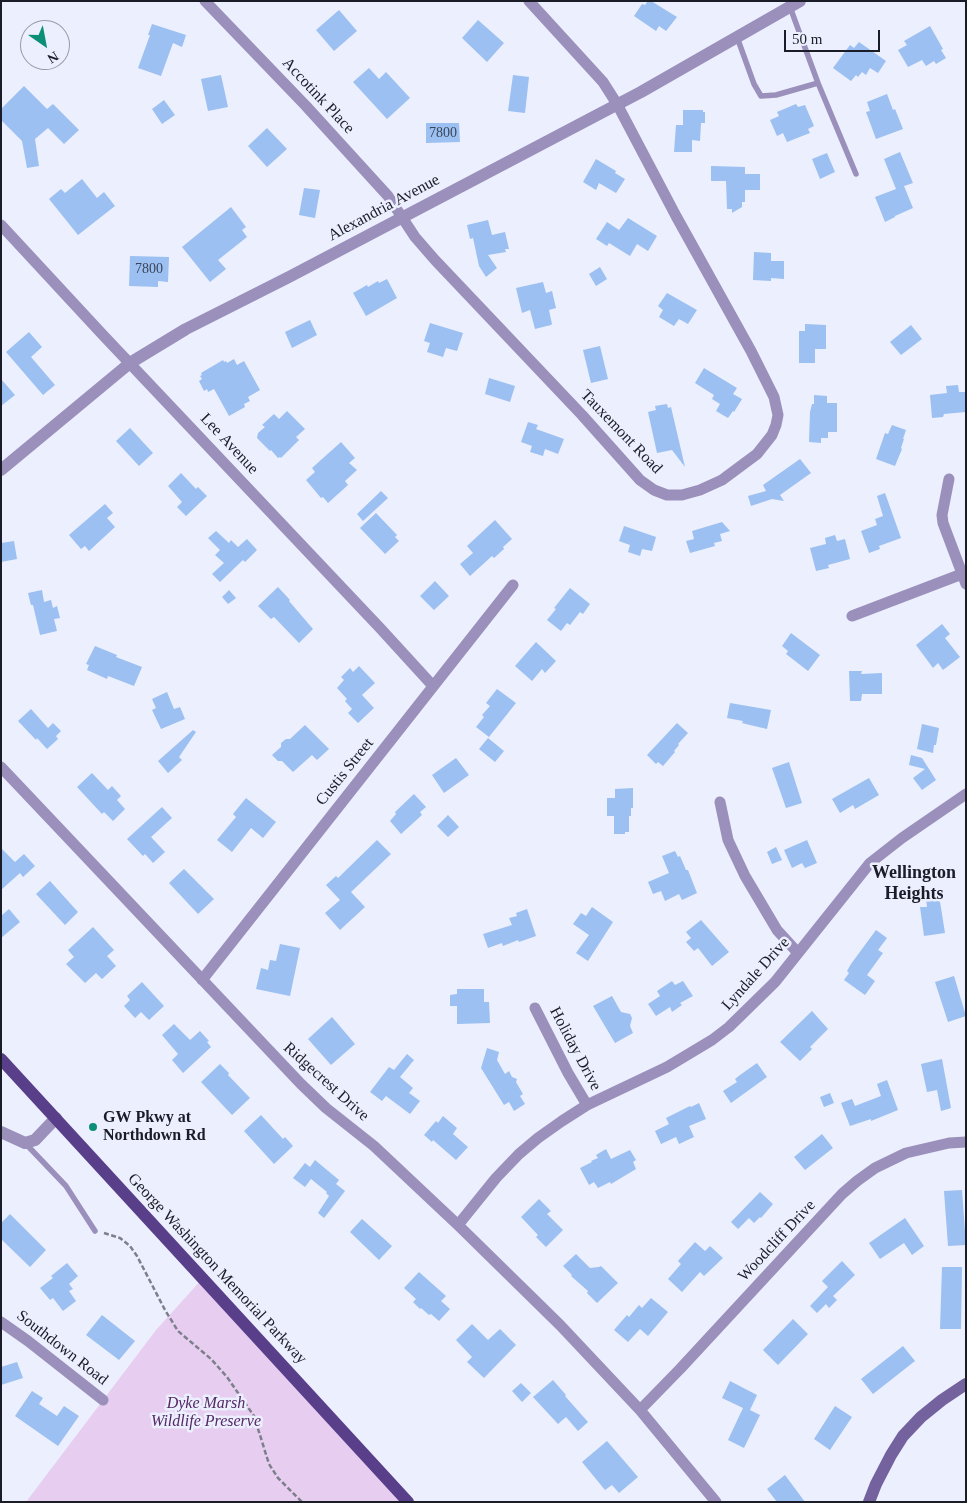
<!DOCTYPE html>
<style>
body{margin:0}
#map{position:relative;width:967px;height:1503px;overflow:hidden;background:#eceffd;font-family:"Times New Roman",serif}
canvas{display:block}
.frame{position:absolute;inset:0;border:2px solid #1a1c28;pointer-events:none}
.north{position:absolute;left:20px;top:20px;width:50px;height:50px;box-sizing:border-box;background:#eceffd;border:1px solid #989ba8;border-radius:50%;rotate:147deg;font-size:14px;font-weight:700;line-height:20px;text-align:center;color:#1a1c28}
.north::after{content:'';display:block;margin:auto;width:18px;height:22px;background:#0b8f76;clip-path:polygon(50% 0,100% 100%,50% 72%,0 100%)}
.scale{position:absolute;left:784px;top:30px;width:96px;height:22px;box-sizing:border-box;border:2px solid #1a1c28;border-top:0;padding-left:6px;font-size:15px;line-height:18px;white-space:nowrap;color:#1a1c28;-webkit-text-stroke:4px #eceffd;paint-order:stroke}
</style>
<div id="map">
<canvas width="967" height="1503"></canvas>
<div class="frame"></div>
<div class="north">N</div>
<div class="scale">50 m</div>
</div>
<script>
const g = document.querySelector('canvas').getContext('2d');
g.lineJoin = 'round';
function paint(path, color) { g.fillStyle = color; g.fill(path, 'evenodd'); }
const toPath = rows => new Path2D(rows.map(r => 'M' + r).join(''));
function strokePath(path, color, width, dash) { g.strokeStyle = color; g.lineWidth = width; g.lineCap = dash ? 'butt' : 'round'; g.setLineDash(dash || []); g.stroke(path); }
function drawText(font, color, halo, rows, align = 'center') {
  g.font = font + ' "Times New Roman",serif'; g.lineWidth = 5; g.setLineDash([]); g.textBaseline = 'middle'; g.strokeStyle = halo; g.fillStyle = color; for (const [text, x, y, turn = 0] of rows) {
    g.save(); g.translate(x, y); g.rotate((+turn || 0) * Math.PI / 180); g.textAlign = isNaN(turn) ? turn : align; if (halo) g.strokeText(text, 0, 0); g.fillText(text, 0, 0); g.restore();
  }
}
paint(toPath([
 [203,1278,408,1502,26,1502,156,1330]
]), '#e7cef0');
paint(toPath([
 [648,1,651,1,677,17,666,31,659,26,656,31,634,16,642,4,645,5],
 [339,10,357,31,334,51,316,30],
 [478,20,504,43,487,62,462,38],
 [152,24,186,35,182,47,173,43,161,76,138,68,150,35,148,35],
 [930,26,943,49,941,50,946,58,936,64,934,61,926,66,922,60,908,67,898,50,907,45,904,41],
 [859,42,886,61,878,73,870,68,866,75,862,72,858,77,856,75,851,81,833,68,850,45,854,48],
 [369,68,379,79,386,72,410,98,387,119,353,82],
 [221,75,228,107,208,111,201,79],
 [513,75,529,77,525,113,508,111],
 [24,86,47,109,53,104,79,130,64,144,48,128,35,139,39,166,27,168,22,141,1,120,1,109],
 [887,94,893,110,895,109,903,129,876,139,866,112,870,111,867,102],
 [164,100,175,115,162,124,152,109],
 [796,104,798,107,805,105,814,126,808,129,810,133,787,142,783,133,777,136,770,120,779,116,777,112],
 [683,110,703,110,703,112,705,112,705,123,701,123,700,141,692,140,692,152,674,152,676,125,683,125],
 [426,123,459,123,460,142,426,143],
 [267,128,287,149,267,167,248,146],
 [900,152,913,183,904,186,913,208,895,216,895,217,885,222,875,197,896,189,884,159],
 [827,153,835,172,820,179,812,159],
 [596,159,616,171,615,173,625,179,616,193,599,183,596,190,583,182],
 [711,166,745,167,745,174,760,174,760,190,745,190,745,202,742,202,742,207,732,213,732,209,727,209,726,181,711,181],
 [82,179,97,198,104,192,115,206,78,235,49,199,61,189,65,193],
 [304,188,320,190,315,218,299,215],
 [231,207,246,227,242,230,247,237,218,260,226,269,210,282,182,247],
 [628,218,657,236,648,251,637,244,630,256,609,243,607,246,596,239,607,222,619,230],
 [488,220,492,235,505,232,509,249,505,249,506,252,488,255,497,268,486,277,479,266,473,238,470,239,467,225],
 [754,252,771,253,771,261,784,261,784,279,771,278,771,281,753,280],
 [130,256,169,257,168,282,158,281,158,287,129,286],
 [600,267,607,279,596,286,589,274],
 [387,279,397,298,366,316,353,293,367,285,368,287,378,281,379,283],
 [543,282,546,293,552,291,556,308,549,310,552,324,551,325,535,329,530,310,522,313,516,288],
 [667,293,697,310,688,324,679,319,674,326,659,317,663,310,658,306],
 [310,320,317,335,292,348,285,332],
 [430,323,463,333,457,351,446,348,443,357,427,352,430,343,424,341],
 [805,324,826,325,826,349,815,349,815,363,799,363,799,331,805,331],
 [911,325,922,339,901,355,890,342],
 [29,332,42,347,31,357,55,385,43,395,6,352],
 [600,346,608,379,591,383,583,350],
 [234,359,237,365,244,361,260,390,248,397,250,401,244,404,245,407,229,416,214,389,208,392,207,389,204,391,199,381,202,379,200,376,202,375,201,373,223,360,224,362,226,361,227,363],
 [704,368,737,388,733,394,742,399,734,412,733,411,728,418,716,411,720,404,712,399,714,395,695,383],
 [489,378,515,386,510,402,485,394],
 [1,379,15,395,1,406],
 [958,385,959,392,966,392,966,412,944,414,943,417,932,418,930,395,947,393,946,386],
 [814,395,827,396,827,403,837,403,837,432,828,432,828,438,821,438,821,443,809,442,810,412,812,404,814,404],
 [667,404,668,408,671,407,685,467,672,450,657,453,648,412,656,410,655,406],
 [287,411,305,429,296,437,299,440,281,458,280,457,278,458,271,450,270,451,257,438,258,433,265,427,262,425,274,414,279,419],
 [528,422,538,425,536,429,564,439,558,454,545,449,543,456,530,452,532,446,521,442],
 [892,425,906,430,903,439,904,439,901,448,902,449,895,466,876,459,885,433,888,434],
 [130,428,153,453,139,466,116,441],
 [341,442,355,458,349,463,357,470,345,481,348,485,328,503,323,497,321,498,306,480,315,472,312,468],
 [800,459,811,473,780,495,784,501,772,499,751,506,748,496,766,491,763,485],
 [181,473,196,489,198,487,207,496,186,516,177,507,182,502,168,486],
 [381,491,388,498,363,521,357,514],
 [885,493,901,538,879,546,880,549,869,553,861,531,877,525,875,519,883,516,877,496],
 [105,504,113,513,107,518,115,527,89,551,85,546,81,549,69,535],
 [376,513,397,535,395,537,399,541,385,554,360,528],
 [495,520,512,539,503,547,504,549,494,558,492,556,470,576,460,564,473,553,467,546],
 [722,522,730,531,720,534,722,541,714,543,715,546,690,553,686,541,694,539,692,531],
 [624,526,656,537,652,551,642,549,640,556,628,552,630,545,619,541],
 [216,531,229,543,231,540,238,547,247,539,257,550,245,562,243,560,220,582,212,574,224,563,215,555,220,550,208,538],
 [835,535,837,541,845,539,850,559,828,565,829,568,816,571,810,548,826,544,825,538],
 [14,541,17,559,1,562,1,543],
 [435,581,449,596,434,610,420,596],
 [278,587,290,600,289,601,313,629,299,643,274,617,271,619,258,606],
 [570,588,590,604,583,614,580,612,570,625,567,623,561,631,547,620,556,609,554,608],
 [42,590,44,602,51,600,53,608,57,606,60,618,54,619,57,631,40,635,33,605,31,605,28,593],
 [229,590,236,598,228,604,222,597],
 [942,624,950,634,945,638,960,657,943,670,938,663,933,668,916,645],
 [791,633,820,655,808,671,786,654,788,651,782,646],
 [536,642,556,661,545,673,542,669,532,681,515,666],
 [95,646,117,655,116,657,142,667,134,686,108,676,107,679,87,670,89,665,86,664],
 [359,666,375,683,362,695,374,708,358,723,348,713,352,709,345,701,347,699,337,688,344,680,341,677,350,668,353,672],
 [849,671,862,671,861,674,882,673,882,694,862,694,861,701,850,701],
 [497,689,516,703,489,737,476,727,484,717,482,715,490,706,486,703],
 [167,692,174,709,180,707,185,719,161,729,152,710,156,708,152,699],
 [730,703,771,710,767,729,750,725,742,723,743,721,727,718],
 [31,709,48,728,53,723,61,731,56,736,58,739,47,749,37,738,36,740,18,721],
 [677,723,688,733,678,744,679,745,674,751,675,752,663,766,658,762,656,764,647,755],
 [922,724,939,728,936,745,934,745,933,753,917,749],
 [305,725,329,749,317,760,312,755,293,772,282,761,278,761,272,755,281,747,281,743,286,739,290,739],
 [193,730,196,732,179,757,182,760,168,773,158,761],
 [488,738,504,751,495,762,479,749],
 [911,755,922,758,936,780,922,790,913,778,925,769,909,765],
 [456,758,469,775,444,793,432,775],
 [789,762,802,803,786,808,772,768],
 [92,773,108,790,112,786,121,796,117,800,125,809,113,821,104,812,102,814,77,787],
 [869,778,879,795,855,809,853,805,840,813,832,799],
 [633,788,633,808,631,808,631,816,629,816,629,832,625,832,625,834,614,834,614,816,607,816,607,798,615,798,615,789],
 [414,794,426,807,420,812,422,815,401,834,390,821,396,814,395,812],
 [246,798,276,822,263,838,251,828,232,852,217,840,236,817,233,814],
 [162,807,172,818,151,837,165,852,153,863,145,854,143,856,127,839],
 [448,815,459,827,448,837,437,826],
 [377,840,391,854,351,892,365,907,340,930,325,913,340,900,326,885,336,876,338,878],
 [807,840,817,863,805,868,802,863,792,868,784,850],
 [776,847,782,860,772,864,767,852],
 [1,848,15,862,24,854,35,866,23,877,20,873,1,890],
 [675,851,678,857,680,856,686,870,688,870,697,893,682,900,679,894,665,901,661,891,653,894,648,882,669,873,662,856],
 [184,869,214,899,198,914,169,883],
 [50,881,78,912,65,925,36,894],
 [938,889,945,933,924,936,920,907,927,907,925,891],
 [592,907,613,922,588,961,576,953,589,935,573,924,581,913,586,916],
 [9,909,20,922,1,938,1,916],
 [527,909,536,936,519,942,518,940,503,946,502,943,488,948,483,934,512,925,509,918,517,916,516,913],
 [701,920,729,952,712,966,698,948,694,951,686,942,691,938,686,932],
 [93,927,114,950,107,956,116,966,102,979,96,973,85,983,66,964,74,957,68,950],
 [876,930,887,938,878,950,883,953,867,975,875,981,865,995,844,980,849,973,847,971,851,964],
 [280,944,300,948,290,996,256,989,261,968,268,970,270,960,276,961],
 [954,976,966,1016,948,1022,935,982],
 [672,981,675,985,683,981,693,996,680,1003,682,1005,672,1012,670,1007,656,1016,648,1004,660,996,657,991],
 [142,982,164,1006,149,1020,141,1012,135,1018,124,1006,130,1000,127,996],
 [457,989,484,989,484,1002,489,1002,490,1023,457,1024,457,1006,450,1006,450,995,457,994],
 [612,996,621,1012,630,1014,632,1018,630,1026,633,1033,615,1043,593,1006],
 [812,1011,828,1029,810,1047,812,1049,800,1061,780,1042],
 [332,1017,355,1044,331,1065,308,1039],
 [174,1024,190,1040,200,1031,209,1041,207,1042,211,1047,183,1073,172,1060,178,1054,162,1035],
 [487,1048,499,1052,497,1060,505,1074,509,1071,512,1077,517,1079,516,1082,523,1094,520,1096,525,1104,514,1111,509,1102,504,1105,481,1068],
 [407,1054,414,1060,400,1077,413,1088,409,1093,420,1101,410,1114,386,1096,382,1101,370,1092,389,1067,394,1070],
 [942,1059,951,1108,941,1111,937,1090,927,1092,921,1064],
 [757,1063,767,1077,731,1103,723,1091,737,1082,735,1079,740,1075],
 [220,1064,229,1073,228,1075,250,1098,232,1115,201,1082],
 [887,1080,898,1110,871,1121,871,1119,850,1126,841,1103,852,1099,855,1106,881,1096,877,1084],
 [830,1093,834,1103,824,1107,820,1097],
 [699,1103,706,1119,689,1126,694,1137,679,1144,676,1137,661,1144,655,1131,669,1124,666,1118,690,1106,691,1107],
 [261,1115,283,1139,285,1137,293,1146,274,1164,244,1131],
 [443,1116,457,1128,453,1134,468,1147,456,1160,433,1140,432,1142,424,1135,436,1121,438,1123],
 [822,1134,833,1148,805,1170,794,1157],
 [606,1149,611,1159,630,1150,636,1160,633,1162,636,1169,611,1184,610,1182,598,1188,594,1182,589,1185,580,1168,592,1162,591,1161,598,1158,596,1155],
 [315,1160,339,1180,336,1184,345,1191,324,1218,318,1213,329,1196,326,1193,327,1192,311,1179,305,1187,293,1178,305,1163,310,1167],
 [962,1190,966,1245,948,1246,944,1191],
 [760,1192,773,1204,761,1218,760,1217,754,1223,749,1218,738,1229,731,1222],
 [539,1199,551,1211,547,1214,563,1230,546,1247,536,1237,538,1235,521,1217],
 [10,1214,46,1250,30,1267,1,1239,1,1223],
 [905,1218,924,1246,912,1255,904,1243,880,1259,869,1243],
 [362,1219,392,1246,379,1260,350,1232],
 [695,1242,705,1251,710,1246,723,1258,704,1276,700,1272,682,1292,668,1279,681,1264,678,1261],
 [576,1254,590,1268,599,1267,601,1266,618,1283,597,1303,587,1293,588,1291,571,1276,572,1275,563,1266],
 [842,1261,855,1275,833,1296,837,1300,829,1308,826,1304,817,1313,810,1306,828,1287,822,1281],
 [67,1263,78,1276,69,1284,73,1289,69,1291,76,1301,63,1311,53,1298,50,1300,40,1288,53,1278,51,1276],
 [942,1267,962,1267,961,1329,940,1329],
 [419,1272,446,1296,441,1301,450,1309,439,1321,431,1314,429,1315,421,1308,420,1309,413,1302,416,1299,404,1288],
 [651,1298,668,1312,648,1336,640,1329,628,1342,614,1330,627,1315,629,1317,639,1305,642,1308],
 [102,1315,135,1341,119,1360,86,1335],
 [793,1319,808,1334,778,1365,763,1350],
 [472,1324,488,1340,500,1329,516,1345,484,1378,467,1362,472,1357,456,1340],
 [903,1346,915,1361,873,1394,861,1379],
 [17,1362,23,1378,1,1385,1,1367],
 [553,1380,566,1395,565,1396,588,1422,578,1431,566,1417,558,1424,533,1397],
 [730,1381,757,1395,750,1410,760,1415,744,1448,728,1440,743,1408,722,1398],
 [521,1383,531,1393,522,1402,512,1391],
 [32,1391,43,1398,39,1404,57,1416,64,1406,79,1416,58,1446,15,1416],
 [835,1406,852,1417,830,1450,814,1439],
 [607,1441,638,1477,619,1493,612,1485,605,1490,582,1462],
 [785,1475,805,1502,777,1502,767,1489]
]), '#9bc0f1');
strokePath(toPath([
 [104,1233,120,1238,130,1246,137,1256,165,1310,178,1331,211,1359,227,1377,254,1416,269,1464,278,1478,302,1502]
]), '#7d7f8c', 2.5, [5, 2.5]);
strokePath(toPath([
 [790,7,818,83],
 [737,37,754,84,761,96,776,95,818,83,856,174],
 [25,1143,66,1186,95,1231]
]), '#9b90bb', 5.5);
strokePath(toPath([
 [205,1,306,106,388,196,415,237,435,260,582,415,640,480,654,490,667,495,682,495,700,490,722,480,757,454,772,435,776,425,778,415,774,397,751,351,676,216,617,104,603,82,529,1],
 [1,225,102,334,380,628,433,686],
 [949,479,942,515,943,523,966,584],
 [852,616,962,574],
 [1,767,301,1084,326,1108,374,1146,458,1225,560,1325,640,1410,716,1502],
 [720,802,728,840,745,876,777,930,798,953],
 [202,980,513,585],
 [535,1008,568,1073,587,1105],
 [458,1225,496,1178,519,1154,538,1138,562,1121,587,1105,667,1067,712,1040,729,1027,775,982,870,863,902,838,966,794],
 [1,1322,28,1341,103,1400],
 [640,1410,680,1369,842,1194,857,1181,875,1168,906,1153,949,1143,966,1142]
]), '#9b90bb', 11);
strokePath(toPath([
 [1,470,130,363,186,329,289,277,641,92,800,1],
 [1,1132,25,1143,35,1140,56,1118]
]), '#9b90bb', 12);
strokePath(toPath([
 [869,1502,876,1484,891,1455,903,1436,921,1417,942,1400,966,1384]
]), '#74629f', 12);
strokePath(toPath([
 [1,1059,408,1502]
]), '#593f8a', 12);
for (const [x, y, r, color] of [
 [93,1127,5,"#0b8f76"]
]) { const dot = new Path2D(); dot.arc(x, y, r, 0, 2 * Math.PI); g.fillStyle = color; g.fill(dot); strokePath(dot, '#eceffd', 2); }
drawText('14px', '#3a455a', null, [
 ["7800",443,133],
 ["7800",149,269]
]);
drawText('16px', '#1a1c28', '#eceffd', [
 ["Accotink Place",318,96,47],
 ["Alexandria Avenue",384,208,-28],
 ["Tauxemont Road",621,432,46],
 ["Lee Avenue",229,444,47],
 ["Custis Street",345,772,-51],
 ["Lyndale Drive",756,974,-48],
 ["Holiday Drive",575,1049,62],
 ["Ridgecrest Drive",326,1082,42],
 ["Woodcliff Drive",777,1241,-47],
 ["George Washington Memorial Parkway",217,1269,47],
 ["Southdown Road",62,1348,38]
]);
drawText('bold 16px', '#1a1c28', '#eceffd', [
 ["GW Pkwy at",103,1118],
 ["Northdown Rd",103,1136]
], 'left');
drawText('italic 16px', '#552865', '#eceffd', [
 ["Dyke Marsh",206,1404],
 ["Wildlife Preserve",206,1422]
]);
drawText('bold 18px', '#1a1c28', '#eceffd', [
 ["Wellington",914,873],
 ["Heights",914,894]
]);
</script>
